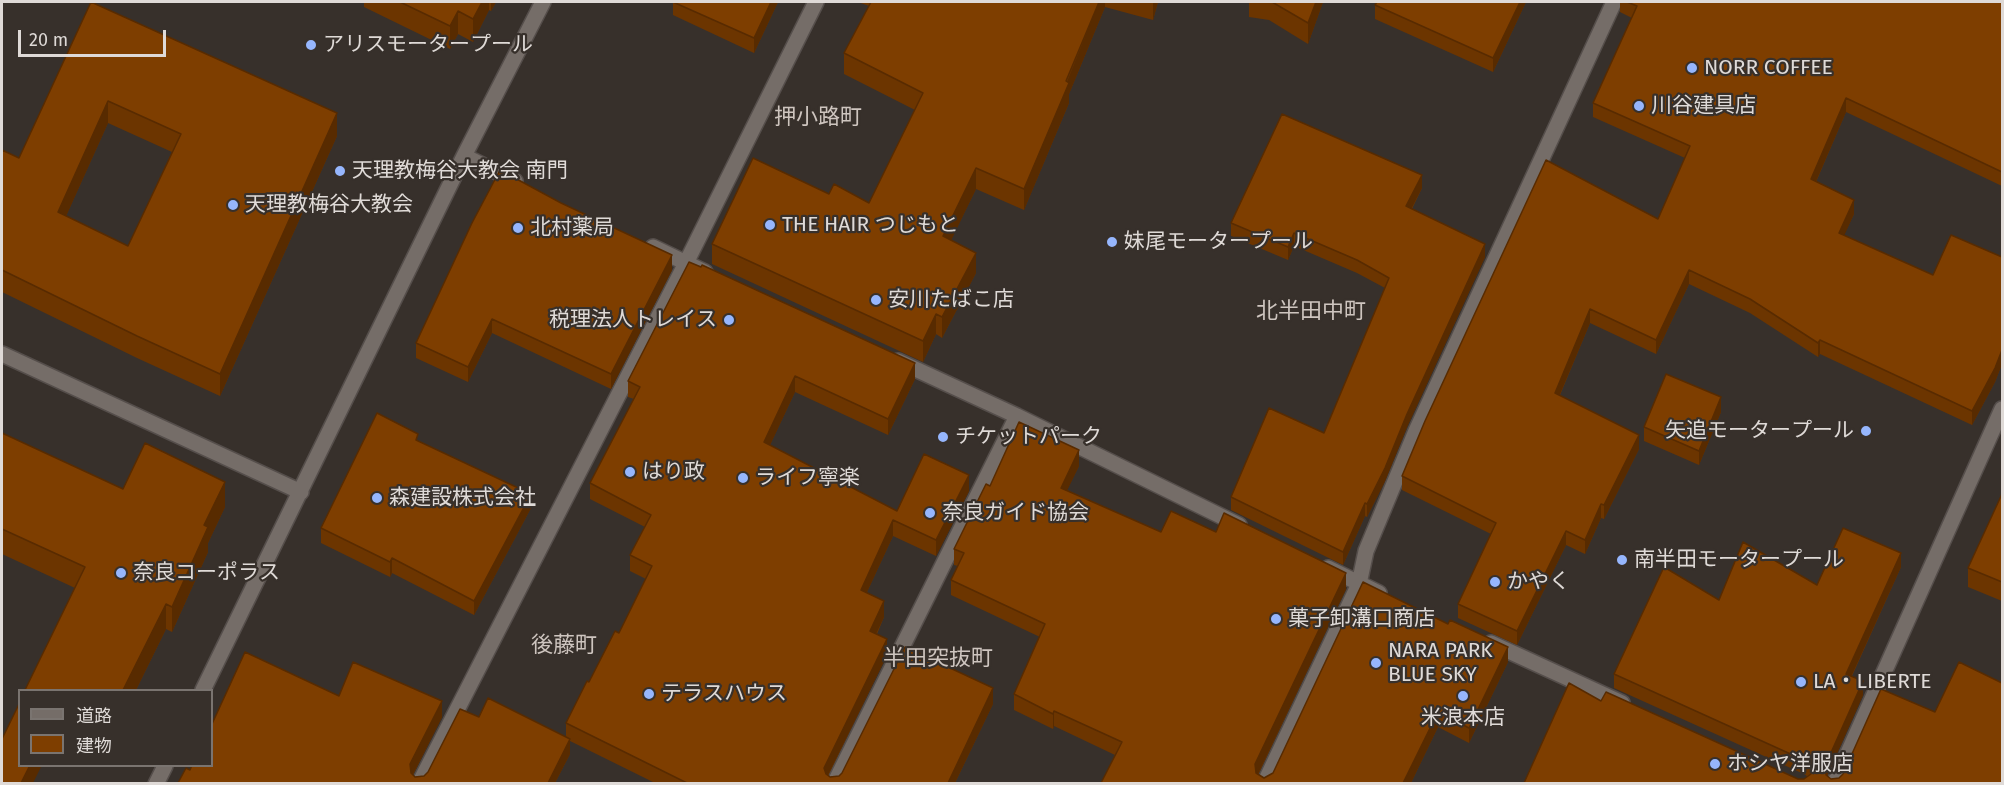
<!DOCTYPE html>
<meta charset="utf-8">
<style>
body{margin:0}
#map{position:relative;width:2004px;height:785px;overflow:hidden;background:#37302b;font-family:"Fira Sans","Noto Sans JP",sans-serif}
canvas{display:block}
.frame{position:absolute;inset:0;border:3px solid #dfdad7;pointer-events:none}
.legend{position:absolute;left:18px;top:689px;width:195px;height:78px;box-sizing:border-box;background:#37302b;border:2px solid #7a7470;margin:0;padding:8px 10px;list-style:none;font-size:18px;color:#dfdad7}
.legend li{display:flex;align-items:center;gap:12px;height:30px}
.legend b{width:30px;border:2px solid #7a7470}
.scale{position:absolute;left:18px;top:30px;width:148px;height:27px;box-sizing:border-box;border:3px solid #dfdad7;border-top:0;padding-left:8px;font-size:18px;line-height:21px;white-space:nowrap;color:#dfdad7;-webkit-text-stroke:4px #37302b;paint-order:stroke}
</style>
<div id="map">
<canvas width="2004" height="785"></canvas>
<div class="frame"></div>
<ul class="legend">
<li><b style="height:8px;background:#756d68"></b>道路</li>
<li><b style="height:16px;background:#7e3e00"></b>建物</li>
</ul>
<div class="scale">20 m</div>
</div>
<script>
const g = document.querySelector('canvas').getContext('2d');
g.lineJoin = 'round';
const toPath = rows => new Path2D(rows.map(r => 'M' + r).join(''));
function strokePath(path, color, width, dash) { g.strokeStyle = color; g.lineWidth = width; g.lineCap = dash ? 'butt' : 'round'; g.setLineDash(dash || []); g.stroke(path); }
function paint(path, color) { g.fillStyle = color; g.fill(path, 'evenodd'); }
function drawText(font, color, halo, rows, align = 'center') {
  g.font = font + ' "Fira Sans","Noto Sans JP",sans-serif'; g.lineWidth = 4.5; g.setLineDash([]); g.textBaseline = 'middle'; g.strokeStyle = halo; g.fillStyle = color; for (const [text, x, y, turn = 0] of rows) {
    g.save(); g.translate(x, y); g.rotate((+turn || 0) * Math.PI / 180); g.textAlign = isNaN(turn) ? turn : align; if (halo) g.strokeText(text, 0, 0); g.fillText(text, 0, 0); g.restore();
  }
}
const minor = toPath([
 [464,156,515,181],
 [653,247,705,272],
 [2,354,301,492],
 [898,361,1017,416,1239,525],
 [1328,568,1379,593],
 [1491,643,1622,703],
 [203,690,464,156,543,2],
 [156,784,165,766],
 [419,784,686,263,816,2],
 [834,784,1017,416],
 [1264,784,1359,584,1366,551,1416,431,1614,2],
 [1834,784,2002,409]
]);
strokePath(minor, '#554e4b', 18);
strokePath(minor, '#756d68', 15);
paint(toPath([
 [91,2,337,136,220,396,137,358,2,292,2,150,19,158],
 [108,123,172,152,128,246,66,216],
 [364,2,496,2,491,11,489,10,473,42,458,34,450,49,364,7],
 [673,2,778,2,754,53,673,15],
 [858,2,1158,2,1153,20,1105,7,1069,94,1069,103,1024,210,976,189,951,240,976,273,942,338,936,334,923,362,712,264,712,244,829,194,869,203,915,110,844,74,844,53,869,6],
 [1249,2,1323,2,1308,44,1269,20,1249,17],
 [1526,2,1493,72,1375,19,1375,5],
 [1620,2,2002,2,2002,186,1846,112,1816,182,1854,214,1844,235,1933,275,2002,257,2002,364,1995,382,1972,425,1820,354,1818,357,1750,313,1689,284,1656,354,1590,323,1560,395,1639,449,1604,519,1601,518,1585,554,1566,545,1517,645,1458,618,1458,604,1491,534,1402,490,1402,476,1658,219,1685,158,1593,117,1593,103,1632,18,1620,12],
 [1422,188,1412,209,1485,257,1407,427,1385,481,1367,517,1365,516,1343,565,1231,510,1231,497,1324,433,1385,288,1357,273,1294,246,1288,260,1231,236,1231,223],
 [472,223,672,270,611,389,492,333,468,382,416,358,416,343],
 [689,262,915,379,888,435,795,392,770,445,897,511,969,491,936,556,893,536,867,592,884,617,877,634,887,655,828,776,830,777,839,776,993,704,955,783,655,783,570,741,570,754,555,783,190,770,339,696,442,717,413,775,415,777,424,776,479,717,566,737,566,723,619,633,646,579,630,571,630,555,645,527,590,499,590,483,634,399,628,397,628,381],
 [1721,412,1699,465,1644,441,1644,427],
 [2,433,123,489,225,507,208,543,208,552,172,632,166,629,136,690,25,690,75,588,2,554],
 [418,441,531,508,474,615,392,573,390,577,321,543,321,528],
 [1079,466,1067,490,1161,532,1216,532,1346,589,1258,775,1264,778,1508,662,1469,743,1438,727,1411,783,1101,783,1115,755,1054,726,1053,729,1014,710,1014,694,1040,637,951,595,951,580,958,566,954,565,954,549,990,486],
 [2002,494,2002,601,1968,587,1968,568],
 [1901,567,1852,676,1863,695,1827,776,1831,779,1839,778,1935,712,2002,783,1524,783,1601,701,1798,779,1804,779,1807,777,1806,775,1614,688,1614,674,1719,600,1817,585]
]), '#6c3500');
paint(toPath([
 [482,2,489,2,489,10,473,42,473,19],
 [491,2,496,2,491,11],
 [771,2,778,2,754,53,754,38],
 [1099,2,1105,2,1105,7,1069,94,1069,103,1024,210,1024,189],
 [1153,2,1158,2,1153,20],
 [1316,2,1323,2,1308,44,1308,23],
 [1520,2,1526,2,1493,72,1493,58],
 [458,11,458,34,450,49,450,26],
 [1846,98,1846,112,1811,193,1811,179],
 [108,101,108,123,58,234,58,212],
 [337,113,337,136,220,396,220,374],
 [976,168,976,189,943,257,943,236],
 [1422,175,1422,188,1406,219,1406,206],
 [1854,200,1854,214,1839,247,1839,233],
 [1294,233,1294,246,1288,260,1288,247],
 [1485,244,1485,257,1407,427,1385,481,1367,517,1367,504,1407,414],
 [976,253,976,273,942,338,942,317],
 [672,255,672,270,611,389,611,374],
 [1689,270,1689,284,1656,354,1656,340],
 [1590,309,1590,323,1555,406,1555,393],
 [936,314,936,334,923,362,923,341],
 [492,319,492,333,468,382,468,367],
 [1820,340,1820,354,1818,357,1818,343],
 [2002,350,2002,364,1995,382,1972,425,1972,411],
 [915,363,915,379,888,435,888,419],
 [795,376,795,392,764,458,764,442],
 [1721,397,1721,412,1699,465,1699,451],
 [1639,435,1639,449,1604,519,1604,505],
 [1079,450,1079,466,1061,503,1061,488],
 [969,475,969,491,936,556,936,540],
 [225,482,225,507,208,543,208,552,172,632,172,607,204,525],
 [531,494,531,508,474,615,474,601],
 [1365,503,1365,516,1343,565,1343,552],
 [1601,504,1601,518,1585,554,1585,540],
 [893,520,893,536,861,605,861,590],
 [1566,531,1566,545,1517,645,1517,631],
 [1901,553,1901,567,1846,688,1846,674],
 [392,558,392,573,390,577,390,562],
 [1346,573,1346,589,1255,780,1255,764],
 [884,601,884,617,870,647,870,631],
 [166,604,166,629,136,690,123,690],
 [887,639,887,655,824,783,824,768],
 [1508,647,1508,662,1469,743,1469,728],
 [1863,681,1863,695,1825,780,1825,766],
 [993,688,993,704,955,783,948,783],
 [442,701,442,717,410,780,410,764],
 [1054,711,1054,726,1053,729,1053,714],
 [1438,712,1438,727,1411,783,1403,783],
 [570,739,570,754,555,783,548,783],
 [30,765,42,765,33,783,21,783]
]), '#582b00');
const building = toPath([
 [91,2,337,113,220,374,137,336,2,270,2,150,19,158,91,2],
 [108,101,181,134,128,246,58,212,108,101],
 [400,2,482,2,473,19,458,11,450,26,400,2],
 [673,2,771,2,754,38,673,2],
 [871,2,1099,2,1066,81,1069,83,1024,189,976,168,943,236,976,253,942,317,936,314,923,341,712,244,753,158,829,194,834,184,869,203,923,93,844,53,871,2],
 [1272,2,1316,2,1308,23,1272,2],
 [1377,2,1520,2,1493,58,1375,5,1377,2],
 [1627,2,2002,2,2002,172,1846,98,1811,179,1854,200,1839,233,1933,275,1951,235,2002,257,2002,350,1995,368,1972,411,1820,340,1818,343,1750,299,1689,270,1656,340,1590,309,1555,393,1639,435,1604,505,1601,504,1585,540,1566,531,1517,631,1458,604,1496,523,1402,476,1425,421,1546,160,1658,219,1690,146,1593,103,1637,6,1627,2],
 [1282,114,1422,175,1406,206,1485,244,1407,414,1385,468,1367,504,1365,503,1343,552,1231,497,1269,408,1324,433,1389,278,1357,260,1294,233,1288,247,1231,223,1282,114],
 [500,170,561,203,672,255,611,374,492,319,468,367,416,343,472,223,500,170],
 [689,262,701,267,702,265,915,363,888,419,795,376,764,442,897,511,924,454,969,475,936,540,893,520,861,590,884,601,870,631,887,639,824,768,826,774,830,777,839,776,842,773,905,647,993,688,948,783,687,783,566,723,587,681,589,682,615,631,619,633,652,566,630,555,651,515,590,483,640,387,628,381,689,262],
 [1666,374,1721,397,1699,451,1644,427,1666,374],
 [377,413,418,434,416,440,531,494,474,601,392,558,390,562,321,528,377,413],
 [1019,422,1079,450,1061,488,1161,532,1171,511,1216,532,1224,513,1346,573,1255,764,1256,773,1264,778,1273,773,1363,582,1448,624,1450,620,1508,647,1469,728,1438,712,1403,783,1101,783,1122,742,1054,711,1053,714,1014,694,1045,624,951,580,964,553,954,549,986,484,990,486,1019,422],
 [2,433,123,489,145,443,225,482,204,525,208,527,172,607,166,604,123,690,25,690,85,567,2,529,2,433],
 [2002,494,2002,582,1968,568,2002,494],
 [1843,528,1901,553,1846,674,1863,681,1825,766,1826,775,1831,779,1839,778,1843,774,1881,689,1935,712,1959,662,2002,683,2002,783,1524,783,1569,683,1601,701,1606,692,1798,779,1804,779,1811,774,1812,768,1806,761,1614,674,1664,567,1719,600,1743,542,1817,585,1843,528],
 [245,652,339,696,353,662,442,701,410,764,411,773,415,777,424,776,428,772,460,709,479,717,488,698,570,739,548,783,178,783,186,768,190,770,192,765,212,765,212,724,245,652],
 [20,702,20,765,30,765,21,783,2,783,2,739,20,702]
]);
paint(building, '#7e3e00');
strokePath(building, '#582b00', 1.5);
for (const [x, y, r, color] of [
 [311,45,6,"#96b6fd"],
 [1692,68,6,"#96b6fd"],
 [1639,106,6,"#96b6fd"],
 [340,171,6,"#96b6fd"],
 [233,205,6,"#96b6fd"],
 [770,225,6,"#96b6fd"],
 [518,228,6,"#96b6fd"],
 [1112,242,6,"#96b6fd"],
 [876,300,6,"#96b6fd"],
 [729,320,6,"#96b6fd"],
 [1866,431,6,"#96b6fd"],
 [943,437,6,"#96b6fd"],
 [630,472,6,"#96b6fd"],
 [743,478,6,"#96b6fd"],
 [377,498,6,"#96b6fd"],
 [930,513,6,"#96b6fd"],
 [1622,560,6,"#96b6fd"],
 [121,573,6,"#96b6fd"],
 [1495,582,6,"#96b6fd"],
 [1276,619,6,"#96b6fd"],
 [1376,663,6,"#96b6fd"],
 [1801,682,6,"#96b6fd"],
 [649,694,6,"#96b6fd"],
 [1463,696,6,"#96b6fd"],
 [1715,764,6,"#96b6fd"]
]) { const dot = new Path2D(); dot.arc(x, y, r, 0, 2 * Math.PI); g.fillStyle = color; g.fill(dot); strokePath(dot, '#37302b', 2); }
drawText('21px', '#dfdad7', '#37302b', [
 ["アリスモータープール",323,45],
 ["NORR COFFEE",1704,68],
 ["川谷建具店",1651,106],
 ["天理教梅谷大教会 南門",352,171],
 ["天理教梅谷大教会",245,205],
 ["THE HAIR つじもと",782,225],
 ["北村薬局",530,228],
 ["妹尾モータープール",1124,242],
 ["安川たばこ店",888,300],
 ["税理法人トレイス",717,320,"right"],
 ["矢追モータープール",1854,431,"right"],
 ["チケットパーク",955,437],
 ["はり政",642,472],
 ["ライフ寧楽",755,478],
 ["森建設株式会社",389,498],
 ["奈良ガイド協会",942,513],
 ["南半田モータープール",1634,560],
 ["奈良コーポラス",133,573],
 ["かやく",1507,582],
 ["菓子卸溝口商店",1288,619],
 ["NARA PARK",1388,651],
 ["BLUE SKY",1388,675],
 ["LA・LIBERTE",1813,682],
 ["テラスハウス",661,694],
 ["米浪本店",1463,718,"center"],
 ["ホシヤ洋服店",1727,764]
], 'left');
drawText('22px', '#cec5bf', '#37302b', [
 ["押小路町",818,118],
 ["北半田中町",1311,312],
 ["後藤町",564,646],
 ["半田突抜町",938,659]
]);
</script>
